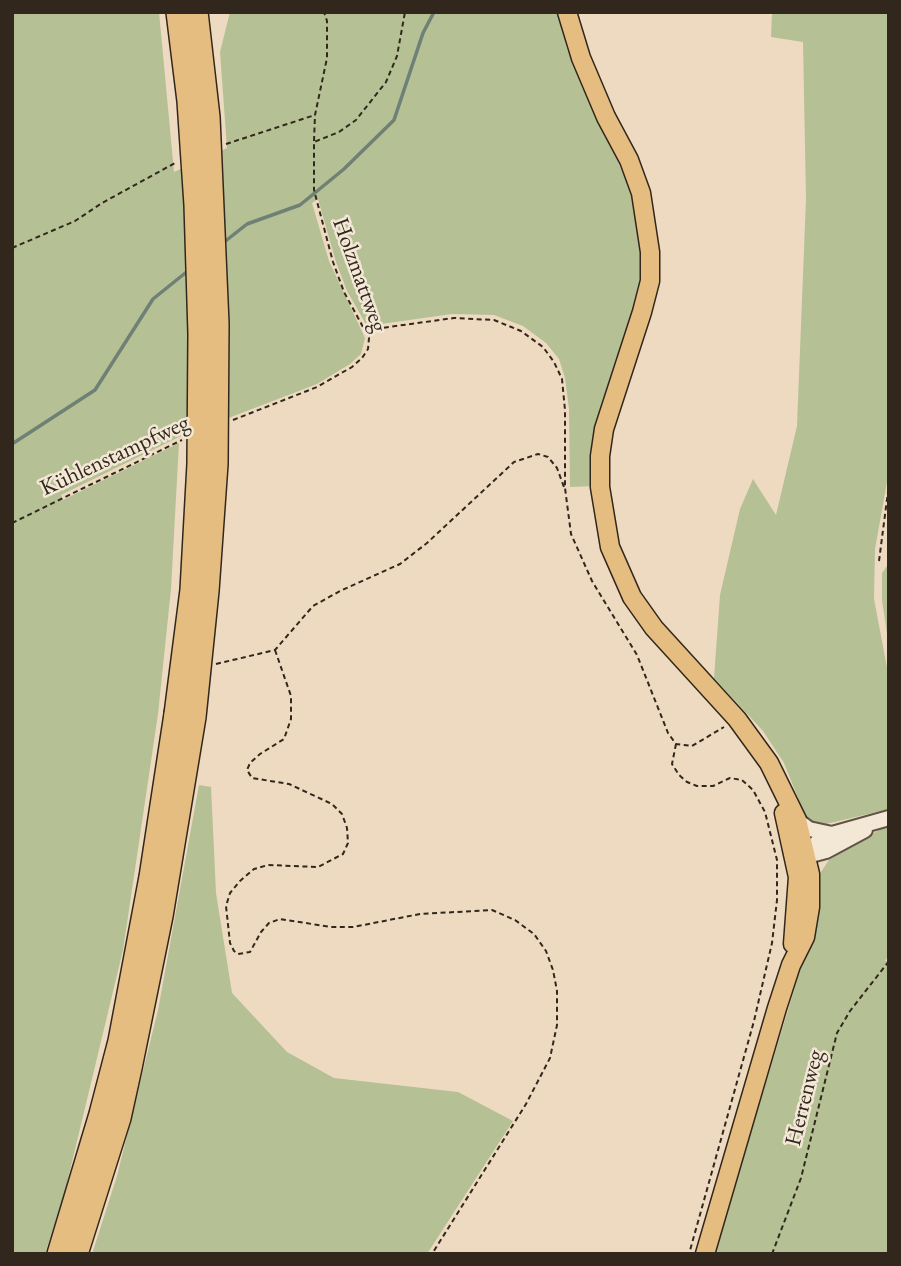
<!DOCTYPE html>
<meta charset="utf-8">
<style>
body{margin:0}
#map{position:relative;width:901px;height:1266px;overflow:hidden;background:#eddac0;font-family:"EB Garamond",serif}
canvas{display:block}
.frame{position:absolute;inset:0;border:14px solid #32271d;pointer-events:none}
</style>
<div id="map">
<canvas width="901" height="1266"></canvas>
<div class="frame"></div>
</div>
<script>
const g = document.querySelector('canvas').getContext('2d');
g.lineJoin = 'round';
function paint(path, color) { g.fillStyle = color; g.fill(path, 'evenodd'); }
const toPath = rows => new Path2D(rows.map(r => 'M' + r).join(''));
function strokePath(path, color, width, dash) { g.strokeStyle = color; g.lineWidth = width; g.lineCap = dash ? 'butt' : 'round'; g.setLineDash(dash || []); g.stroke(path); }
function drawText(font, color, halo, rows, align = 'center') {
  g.font = font + ' "EB Garamond",serif'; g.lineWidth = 5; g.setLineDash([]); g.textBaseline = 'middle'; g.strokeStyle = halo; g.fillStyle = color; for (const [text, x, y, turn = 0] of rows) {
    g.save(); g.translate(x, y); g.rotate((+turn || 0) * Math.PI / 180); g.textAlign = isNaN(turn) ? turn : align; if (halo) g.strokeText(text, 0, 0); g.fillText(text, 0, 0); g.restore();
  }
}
paint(toPath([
 [12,12,159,12,174,172,227,148,220,52,230,12,558,12,567,49,588,100,616,156,635,203,641,239,641,277,636,310,595,486,570,487,569,409,565,378,559,359,546,343,523,326,494,315,452,314,367,326,347,291,336,262,318,199,312,203,329,261,365,338,361,354,350,364,317,384,179,437,61,495,63,500,179,443,171,589,158,714,123,950,65,1191,45,1254,12,1254],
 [772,12,889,12,889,471,875,549,874,599,889,678,889,809,822,825,812,821,804,813,784,763,763,731,714,678,720,595,740,509,753,479,776,515,797,426,806,199,803,42,771,37],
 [889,563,889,647,882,600,882,573],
 [199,785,211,787,216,893,232,993,287,1052,334,1078,458,1092,513,1121,427,1254,92,1254,117,1176,158,1010],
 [889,824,889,955,885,961,889,961,889,1254,714,1254,808,944,817,878,829,860]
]), '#b5c095');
strokePath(toPath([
 [223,243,247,224,300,205,344,169,394,120,423,33,434,12],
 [12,444,95,390,153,299,189,270]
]), '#708075', 3.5);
const minor = toPath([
 [797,820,809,829,832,834],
 [807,856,817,842,832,834,889,818],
 [807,856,826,851,865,830]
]);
const major = toPath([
 [567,12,581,58,606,117,629,160,641,193,650,252,650,281,642,312,604,429,600,456,600,487,610,547,632,597,654,628,737,719,769,763,797,820,810,874,810,907,805,937,791,965,777,1008,705,1254],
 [784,813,798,877,793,944]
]);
const highway = toPath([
 [58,1254,100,1114,119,1041,150,877,175,714],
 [77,1254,120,1118,131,1068,162,916,195,717]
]);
strokePath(minor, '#615446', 18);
strokePath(major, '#32271d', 21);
strokePath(highway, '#32271d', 24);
strokePath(toPath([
 [314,141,315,115,327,58,327,21,324,12],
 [226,144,315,115],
 [12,248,75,221,102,203,175,163],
 [367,330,454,318,494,320,521,331,543,347,554,362,562,379,565,410,565,488,571,534,592,581,637,655,668,733,676,744,692,746,724,727],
 [233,420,317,387,352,367,362,358,368,349,369,338,344,292,333,262,314,190,314,142,339,132,356,120,386,82,397,56,405,12],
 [12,523,182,440],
 [879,561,889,484],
 [275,650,291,696,291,719,284,739,260,754,250,763,247,770,252,778,289,784,332,804,342,814,347,828,348,843,343,854,318,867,268,865,254,869,240,881,230,893,226,906,230,943,234,951,238,954,250,952,261,932,269,923,280,919,331,927,353,927,420,914,492,910,515,920,534,934,546,951,553,970,557,991,557,1025,550,1058,526,1104,432,1254],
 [216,664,275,650,313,606,340,591,400,564,427,543,514,462,538,454,548,457,557,468,564,487],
 [676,744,672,764,679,775,687,782,697,786,713,786,730,778,742,780,753,790,765,812,777,860,777,900,772,943,754,1021,689,1254],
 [772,1254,801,1178,837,1033,850,1011,889,961]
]), '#32271d', 2, [5, 3.5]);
strokePath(minor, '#f3e7d6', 14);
strokePath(major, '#e6bd80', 18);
strokePath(highway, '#e6bd80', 21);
const highwayBridge = toPath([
 [175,714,191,590,198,464,199,334,195,205,188,101,177,12],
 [195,717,208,591,217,464,218,324,209,117,197,12]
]);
strokePath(highwayBridge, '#32271d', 24, []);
strokePath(highwayBridge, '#e6bd80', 21);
drawText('23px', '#32271d', '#f3e7d6', [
 ["Holzmattweg",359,275,70],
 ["Kühlenstampfweg",115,456,-25],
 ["Herrenweg",805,1098,-76]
]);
</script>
